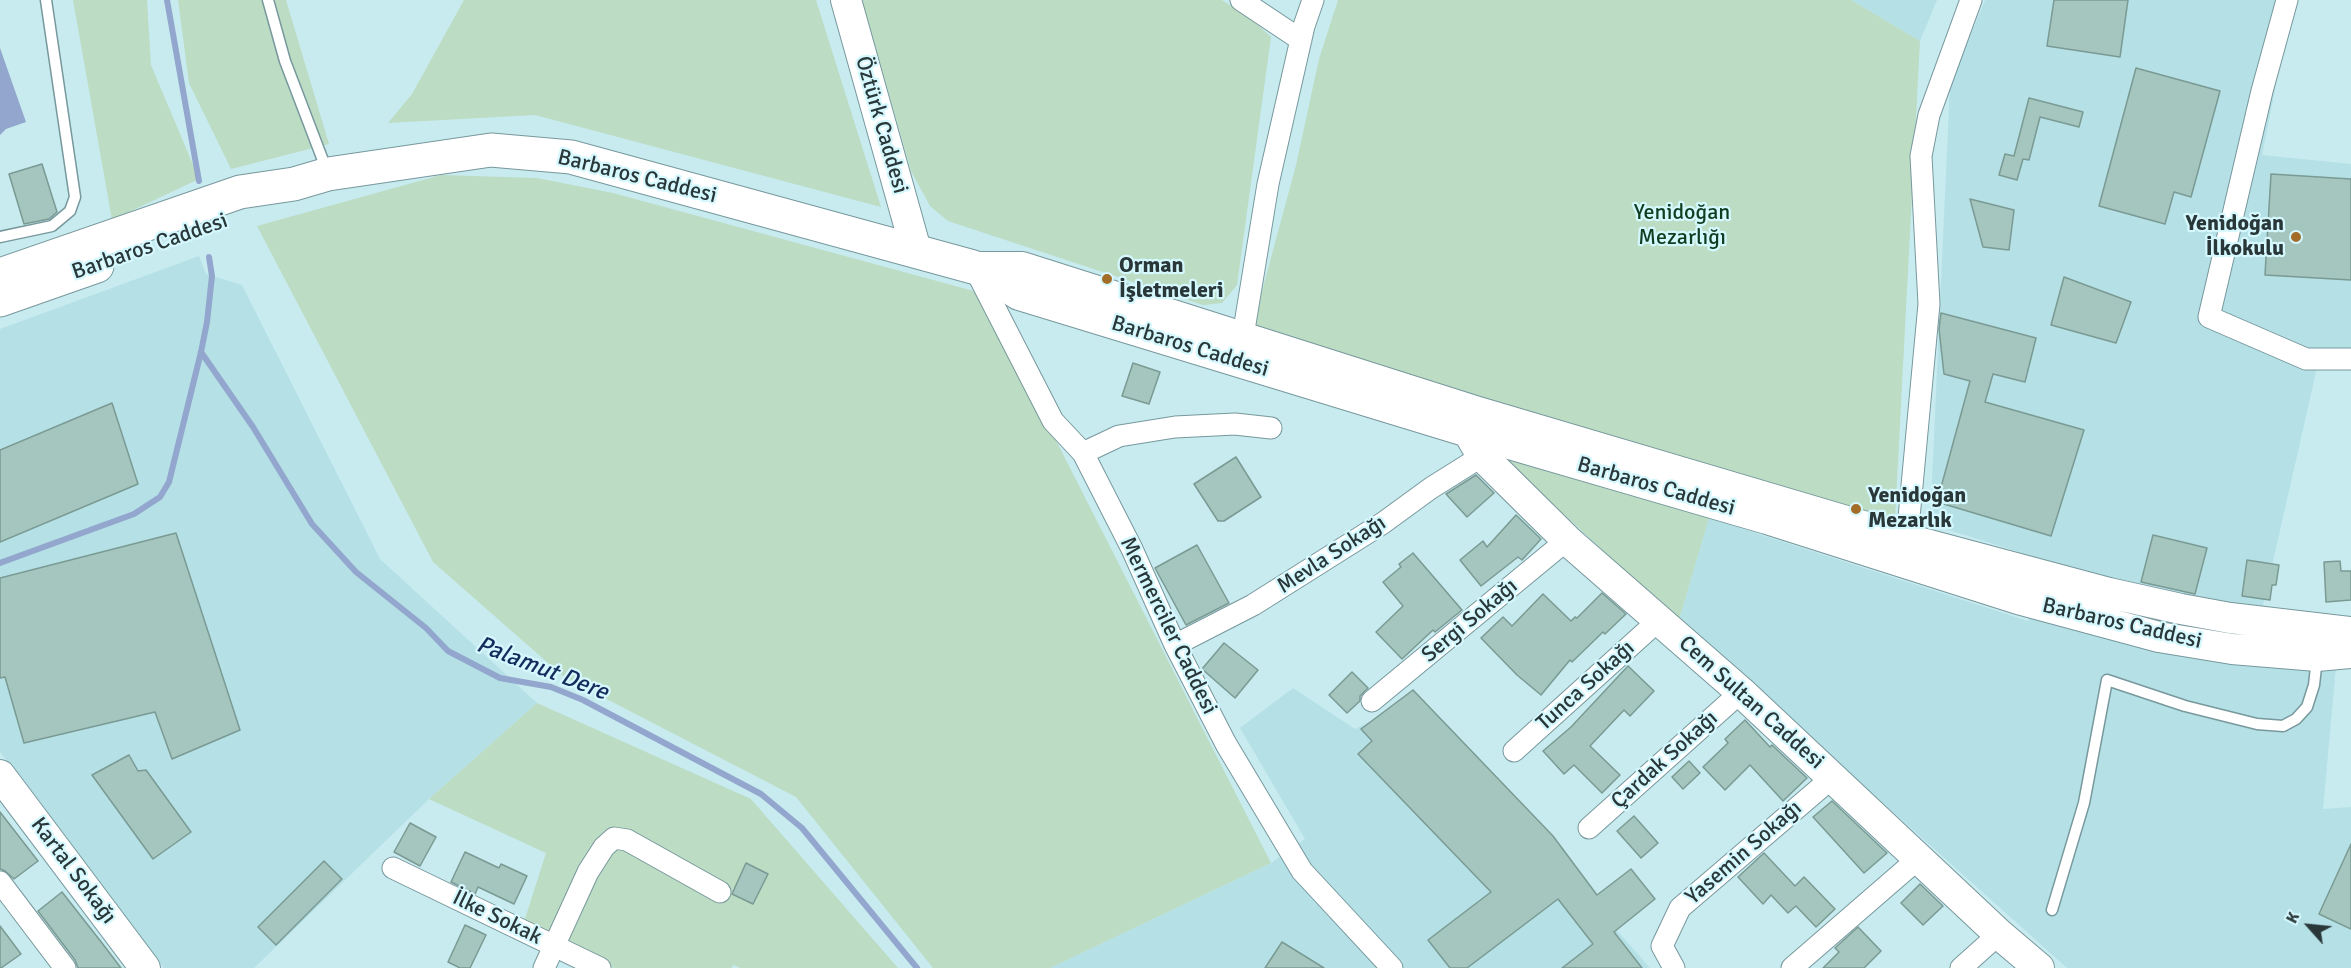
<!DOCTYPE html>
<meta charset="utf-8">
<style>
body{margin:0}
#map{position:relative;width:2351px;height:968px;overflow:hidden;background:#c8ebf0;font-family:Signika,sans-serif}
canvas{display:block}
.north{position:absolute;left:2279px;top:896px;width:60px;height:60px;-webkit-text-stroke:4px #d5f8fe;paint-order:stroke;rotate:297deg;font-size:16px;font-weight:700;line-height:24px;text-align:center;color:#293739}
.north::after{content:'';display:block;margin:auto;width:21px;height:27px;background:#293739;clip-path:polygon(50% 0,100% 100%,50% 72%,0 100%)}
</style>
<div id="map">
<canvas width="2351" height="968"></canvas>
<div class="north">K</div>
</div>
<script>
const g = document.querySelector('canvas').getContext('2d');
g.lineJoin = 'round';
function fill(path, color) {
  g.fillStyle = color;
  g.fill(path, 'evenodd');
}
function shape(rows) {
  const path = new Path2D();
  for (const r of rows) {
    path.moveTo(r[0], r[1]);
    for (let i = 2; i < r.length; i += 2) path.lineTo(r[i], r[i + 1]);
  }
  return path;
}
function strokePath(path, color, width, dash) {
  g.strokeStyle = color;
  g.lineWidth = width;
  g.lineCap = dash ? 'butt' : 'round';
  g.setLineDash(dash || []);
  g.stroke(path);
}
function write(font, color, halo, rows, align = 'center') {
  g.font = font + ' Signika,sans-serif';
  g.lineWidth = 4.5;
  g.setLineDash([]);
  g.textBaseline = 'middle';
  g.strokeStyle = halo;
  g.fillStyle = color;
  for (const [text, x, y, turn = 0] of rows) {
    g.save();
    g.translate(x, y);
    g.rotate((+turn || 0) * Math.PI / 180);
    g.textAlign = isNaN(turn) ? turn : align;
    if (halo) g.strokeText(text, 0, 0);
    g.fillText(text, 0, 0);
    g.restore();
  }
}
fill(shape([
 [1851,0,1937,0,1920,41],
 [1985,0,2293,0,2262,155,2351,164,2351,349,2321,350,2262,610,2146,592,1930,524,1950,85],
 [199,256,206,274,242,285,380,559,537,703,429,799,254,968,164,968,0,752,0,329],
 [1709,518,2028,621,2030,616,2336,666,2323,809,2351,807,2351,968,2067,968,1679,620],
 [1293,688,1355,729,1414,700,1650,968,1050,968,1271,863,1305,839,1240,728]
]), '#b4e0e6');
fill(shape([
 [73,0,147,0,151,65,199,179,112,220],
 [178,0,286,0,329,144,231,169,189,83],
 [464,0,816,0,881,207,535,115,388,123,412,94],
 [862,0,1222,0,1255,22,1271,37,1237,285,1222,303,1203,305,948,221,930,206,911,171],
 [1338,0,1851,0,1920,41,1895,519,1757,484,1251,332,1296,165,1319,59],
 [441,175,537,178,613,193,981,293,1271,863,1050,968,933,968,796,797,564,677,433,562,257,226],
 [1500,456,1709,518,1679,620],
 [537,703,751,799,898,968,740,968,734,965,731,968,614,968,523,925,546,853,429,799]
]), '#bcdcc3');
fill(shape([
 [0,48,26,122,6,129,0,135]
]), '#93a6cd');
strokePath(shape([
 [167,0,199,181],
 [201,352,253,427,312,524,356,572,426,628,448,651,500,678,551,687,583,700,761,794,802,828,917,968],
 [0,563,134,514,160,497,169,482,201,352,207,322,212,276,209,257]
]), '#93a6cd', 6);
const building = shape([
 [2054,0,2128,0,2120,57,2047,46,2054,0],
 [2136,68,2220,91,2191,197,2174,192,2165,224,2099,206,2136,68],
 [2029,98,2083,112,2079,127,2040,117,2029,160,2023,159,2017,180,1999,175,2005,154,2014,156,2029,98],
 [42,164,57,212,49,219,24,224,9,174,42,164],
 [2271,174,2351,179,2351,280,2265,275,2271,174],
 [1970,199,2014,210,2009,250,1983,247,1970,199],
 [2064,277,2131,302,2116,343,2051,325,2064,277],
 [1941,313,2036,338,2025,382,1993,374,1985,402,2084,430,2051,536,1937,502,1970,381,1944,374,1939,329,1941,313],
 [1133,363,1160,372,1149,404,1122,396,1133,363],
 [112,403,138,484,0,542,0,450,112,403],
 [1236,457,1261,497,1224,521,1218,521,1194,484,1236,457],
 [1476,475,1494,493,1467,517,1446,494,1476,475],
 [1516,515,1541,539,1522,560,1518,557,1481,586,1460,560,1483,541,1487,547,1516,515],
 [176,533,240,730,172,759,155,712,24,743,5,677,0,678,0,578,176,533],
 [2153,535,2207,548,2195,594,2141,582,2153,535],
 [1197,545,1229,603,1186,625,1155,568,1197,545],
 [1413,553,1462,610,1435,632,1433,630,1402,659,1376,632,1403,606,1383,582,1401,567,1399,564,1413,553],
 [2247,560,2279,565,2276,585,2272,585,2270,600,2242,596,2247,560],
 [2340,561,2341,571,2351,571,2351,600,2326,602,2324,562,2340,561],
 [1602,593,1626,614,1605,634,1603,632,1572,662,1570,660,1541,695,1517,675,1481,638,1503,617,1512,626,1543,594,1571,621,1575,617,1577,618,1602,593],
 [1224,643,1258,670,1235,698,1202,669,1224,643],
 [1628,666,1654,691,1630,716,1624,710,1590,746,1620,775,1602,793,1574,765,1564,774,1543,751,1571,727,1628,666],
 [1352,672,1368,688,1360,696,1360,701,1347,713,1329,695,1352,672],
 [1413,690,1553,836,1597,895,1631,869,1655,899,1614,932,1642,968,1562,968,1593,944,1558,899,1467,968,1450,968,1428,940,1491,892,1358,754,1372,741,1361,729,1413,690],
 [1745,720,1770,747,1772,745,1807,778,1783,801,1750,765,1725,790,1703,767,1728,743,1725,739,1745,720],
 [129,755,138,771,146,770,191,832,153,859,92,775,129,755],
 [1689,761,1700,773,1683,789,1672,777,1689,761],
 [1832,801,1887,853,1864,873,1813,817,1832,801],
 [0,812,38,861,14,879,5,871,0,869,0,812],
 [1634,816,1658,843,1641,858,1617,831,1634,816],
 [410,823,436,837,420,866,394,852,410,823],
 [2351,844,2351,929,2319,914,2351,844],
 [465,852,499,868,501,864,527,876,514,904,478,887,475,894,451,882,465,852],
 [1764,853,1795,886,1804,877,1835,909,1816,927,1796,906,1788,913,1771,895,1763,904,1738,877,1764,853],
 [324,861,342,879,276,945,258,927,324,861],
 [746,863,768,874,753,904,732,894,746,863],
 [1920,884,1943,906,1923,925,1901,903,1920,884],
 [62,892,102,943,121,968,78,968,75,960,38,911,62,892],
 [465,925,486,935,470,968,460,968,448,962,465,925],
 [0,926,21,954,1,968,0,968,0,926],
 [1858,927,1881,951,1864,968,1823,968,1839,952,1835,948,1858,927],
 [1282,942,1324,968,1265,968,1282,942]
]);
fill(building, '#a4c6be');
strokePath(building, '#7a9a93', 1.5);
const lane = shape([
 [268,0,285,61,327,171],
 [0,237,52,226,70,211,75,197,46,0],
 [2052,910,2084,803,2107,680,2185,706,2257,724,2283,726,2296,719,2307,707,2314,685,2317,658]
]);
const street = shape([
 [1241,0,1301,40],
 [2287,0,2262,91,2209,317,2306,359,2351,359],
 [974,267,1053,421,1083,453,1132,549,1175,645,1226,744,1302,871,1392,968],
 [1243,336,1268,184,1304,26,1313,0],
 [1083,453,1119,436,1175,427,1235,424,1271,428],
 [1907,539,1929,304,1921,156,1929,115,1971,0],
 [1175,645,1253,605,1383,523,1431,488,1482,456],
 [1372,701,1567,540],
 [1514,751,1659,620],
 [1589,828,1741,692],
 [393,868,600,968],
 [0,882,65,968],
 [544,968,588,872,604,847,614,838,627,840,720,892],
 [1674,968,1662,946,1680,908,1833,777],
 [1792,968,1919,858],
 [1961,968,1999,934]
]);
const secondary = shape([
 [846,0,916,250],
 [973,267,1019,295,1468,432,1767,519,2018,599,2159,637,2232,649,2317,656,2351,653],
 [974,267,1022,267,1475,411,1907,539,2109,593,2181,609,2230,618,2351,632],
 [1468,432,1482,456,1567,540,1741,692,1999,934,2039,968],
 [0,775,145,968]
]);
const primary = shape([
 [0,275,240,192,294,184,328,174,491,150,571,157,973,267],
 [0,300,97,266]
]);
strokePath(lane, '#77989d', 13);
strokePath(street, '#77989d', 23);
strokePath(secondary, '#77989d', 32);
strokePath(primary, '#77989d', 35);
strokePath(lane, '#fff', 10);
strokePath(street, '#fff', 21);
strokePath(secondary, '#fff', 30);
strokePath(primary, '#fff', 33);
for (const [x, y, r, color] of [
 [2296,237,6,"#a36c28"],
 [1107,279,6,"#a36c28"],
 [1856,509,6,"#a36c28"]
]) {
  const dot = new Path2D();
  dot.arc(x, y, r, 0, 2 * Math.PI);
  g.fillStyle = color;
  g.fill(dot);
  strokePath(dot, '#d5f8fe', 2);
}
write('22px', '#293739', '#d5f8fe', [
 ["Öztürk Caddesi",881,125,74],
 ["Barbaros Caddesi",637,177,14],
 ["Barbaros Caddesi",150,247,-19],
 ["Barbaros Caddesi",1190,347,17],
 ["Barbaros Caddesi",1656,487,16],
 ["Mevla Sokağı",1332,555,-33],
 ["Sergi Sokağı",1470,621,-40],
 ["Barbaros Caddesi",2122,624,13],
 ["Mermerciler Caddesi",1168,626,64],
 ["Tunca Sokağı",1586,686,-42],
 ["Cem Sultan Caddesi",1751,703,42],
 ["Çardak Sokağı",1665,760,-42],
 ["Yasemin Sokağı",1744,853,-41],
 ["Kartal Sokağı",73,871,53],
 ["İlke Sokak",497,918,26]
]);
write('22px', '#0e3d1f', '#d5f8fe', [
 ["Yenidoğan",1682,213],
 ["Mezarlığı",1682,238]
]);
write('bold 22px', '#293739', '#d5f8fe', [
 ["Yenidoğan",2284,224,"right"],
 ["İlkokulu",2284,249,"right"],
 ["Orman",1119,266],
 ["İşletmeleri",1119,291],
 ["Yenidoğan",1868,496],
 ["Mezarlık",1868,521]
], 'left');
write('italic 24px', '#152b5b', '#d5f8fe', [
 ["Palamut Dere",542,669,21]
]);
</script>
